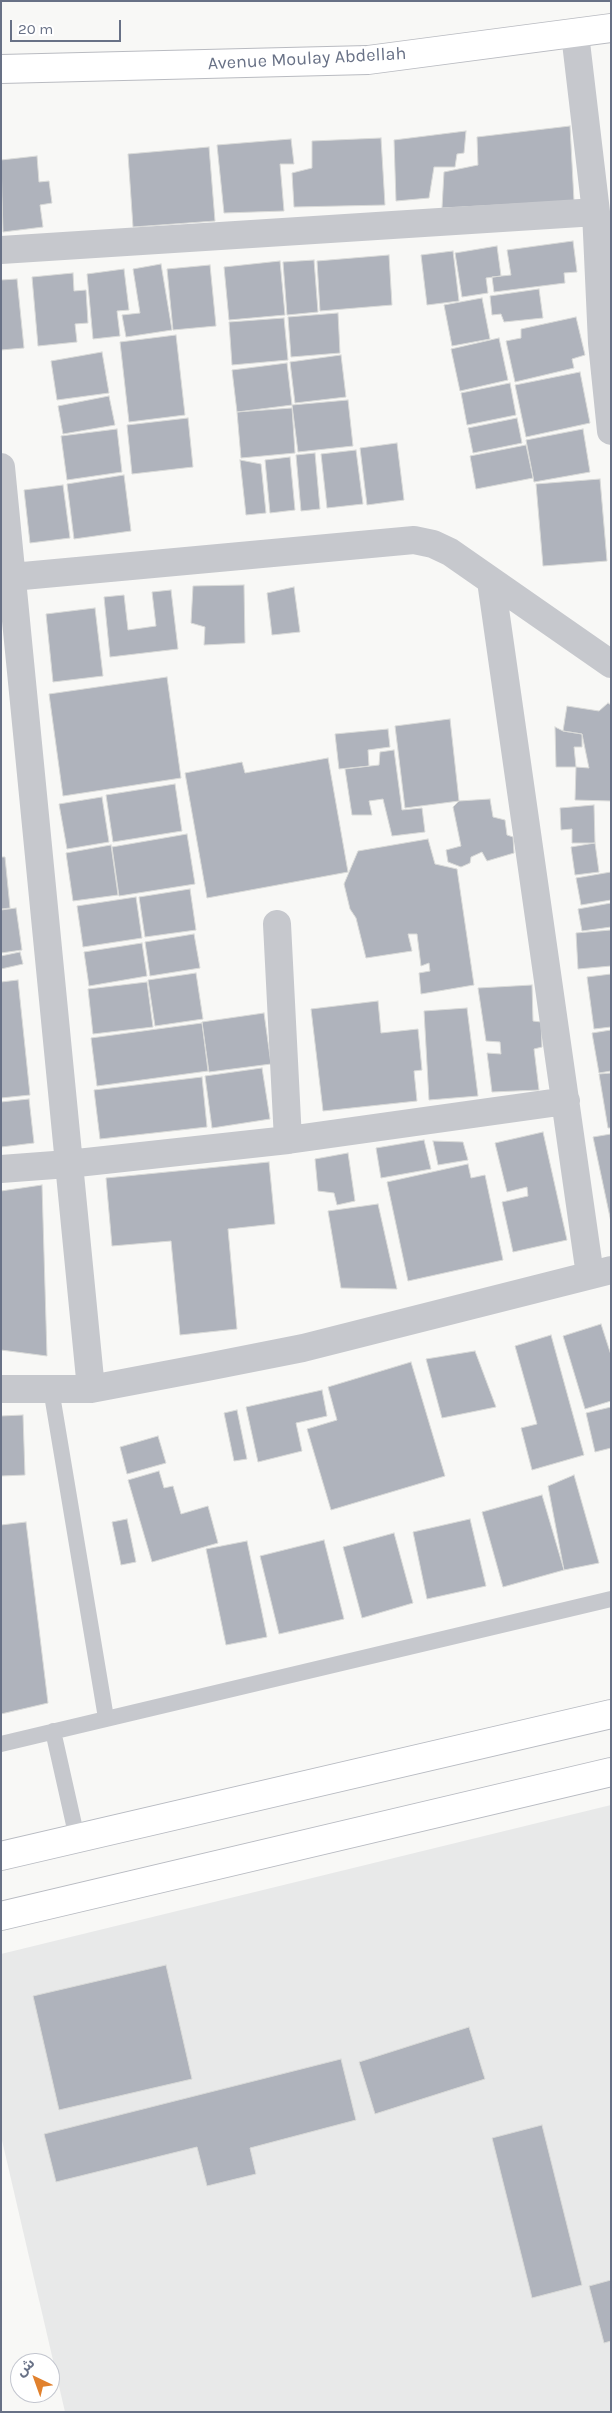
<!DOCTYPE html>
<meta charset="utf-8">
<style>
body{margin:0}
#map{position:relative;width:612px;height:2413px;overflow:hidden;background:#f8f8f6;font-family:Karla,"Noto Sans Arabic",sans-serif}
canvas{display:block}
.frame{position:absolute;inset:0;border:2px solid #687186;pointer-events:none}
.north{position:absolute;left:10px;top:2353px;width:50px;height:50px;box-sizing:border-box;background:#fff;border:1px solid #c3c6cf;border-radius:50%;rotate:318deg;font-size:14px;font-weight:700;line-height:20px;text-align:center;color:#687186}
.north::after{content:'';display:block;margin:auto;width:18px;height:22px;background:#e1812d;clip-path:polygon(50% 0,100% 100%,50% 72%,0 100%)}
.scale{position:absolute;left:10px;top:20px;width:111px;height:22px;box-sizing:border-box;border:2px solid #687186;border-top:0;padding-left:6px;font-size:15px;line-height:18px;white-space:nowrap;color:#687186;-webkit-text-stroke:4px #fff;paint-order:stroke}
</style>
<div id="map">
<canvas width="612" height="2413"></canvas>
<div class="frame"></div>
<div class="north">ش</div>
<div class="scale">20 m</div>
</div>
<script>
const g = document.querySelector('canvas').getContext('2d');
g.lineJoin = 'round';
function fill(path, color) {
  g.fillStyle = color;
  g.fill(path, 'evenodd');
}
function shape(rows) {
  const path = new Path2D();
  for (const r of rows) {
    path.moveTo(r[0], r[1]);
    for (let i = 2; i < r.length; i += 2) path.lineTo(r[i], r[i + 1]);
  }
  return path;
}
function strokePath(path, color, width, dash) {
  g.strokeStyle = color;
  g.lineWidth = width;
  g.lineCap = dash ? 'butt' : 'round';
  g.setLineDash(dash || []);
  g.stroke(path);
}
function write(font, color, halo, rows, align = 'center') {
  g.font = font + ' Karla,sans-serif';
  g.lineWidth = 5;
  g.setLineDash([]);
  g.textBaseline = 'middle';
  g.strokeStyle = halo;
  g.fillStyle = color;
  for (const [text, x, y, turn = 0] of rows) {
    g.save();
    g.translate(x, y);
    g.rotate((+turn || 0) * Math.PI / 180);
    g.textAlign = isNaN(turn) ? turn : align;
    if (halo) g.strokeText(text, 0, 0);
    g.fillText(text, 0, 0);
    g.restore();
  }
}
fill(shape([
 [611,1805,611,2412,65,2412,1,2136,1,1954]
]), '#e8e9e9');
const building = shape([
 [570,126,574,201,442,208,444,172,478,165,477,137,570,126],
 [466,131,464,153,457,154,455,167,434,167,429,198,396,201,394,140,466,131],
 [381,138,385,205,294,207,292,173,312,168,312,141,381,138],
 [291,139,294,164,280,164,284,211,224,213,217,145,291,139],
 [209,147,215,221,133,227,128,154,209,147],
 [37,156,39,182,49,181,52,203,40,205,43,227,3,232,1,160,37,156],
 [573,241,577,272,564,273,565,283,494,292,492,277,511,275,507,250,573,241],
 [497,246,501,276,486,278,488,293,462,297,455,253,497,246],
 [453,251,459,301,427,305,421,255,453,251],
 [389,255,392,305,320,311,317,261,389,255],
 [314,260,318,312,287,315,283,262,314,260],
 [280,261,285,315,229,320,224,267,280,261],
 [161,264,172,330,126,337,122,315,140,313,133,269,161,264],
 [210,265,216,326,173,330,167,269,210,265],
 [124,269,129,310,117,311,120,336,93,339,87,274,124,269],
 [73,273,74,291,86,290,88,323,75,324,77,342,38,346,32,277,73,273],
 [17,279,24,348,1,350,1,280,17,279],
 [539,289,543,318,504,322,501,314,492,315,490,296,539,289],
 [482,298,490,339,452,346,444,305,482,298],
 [338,313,340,353,291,357,288,317,338,313],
 [576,317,585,355,572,359,574,368,515,382,506,341,521,338,521,329,576,317],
 [284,318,288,360,232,365,229,322,284,318],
 [176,335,185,415,129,422,120,342,176,335],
 [499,338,508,380,460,391,451,349,499,338],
 [102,352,109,393,57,400,51,361,102,352],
 [341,355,346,397,295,403,290,362,341,355],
 [287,363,292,405,237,412,232,370,287,363],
 [580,372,590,423,526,437,515,385,580,372],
 [510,383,516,415,467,425,461,393,510,383],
 [109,396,115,425,63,434,58,406,109,396],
 [348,400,353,446,298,452,292,405,348,400],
 [292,408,295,453,241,458,237,412,292,408],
 [188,418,193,467,132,474,127,425,188,418],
 [517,418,522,443,473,453,468,428,517,418],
 [117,429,122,472,67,480,61,436,117,429],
 [583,429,590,472,534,482,526,440,583,429],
 [397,443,404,500,367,505,360,448,397,443],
 [526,445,533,478,476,489,470,456,526,445],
 [356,450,363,504,327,508,321,454,356,450],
 [315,453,320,509,301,511,296,455,315,453],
 [290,457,295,510,270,513,265,460,290,457],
 [240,460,261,464,266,513,246,515,240,460],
 [124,475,131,531,74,539,67,484,124,475],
 [600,479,607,561,543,566,536,484,600,479],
 [63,485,70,538,30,543,24,490,63,485],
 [244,585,245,643,204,645,205,627,191,623,193,586,244,585],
 [294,587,300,632,272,635,267,593,294,587],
 [171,590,178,649,110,657,104,597,124,595,128,630,156,626,152,592,171,590],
 [95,608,103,676,53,682,46,614,95,608],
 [167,677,181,778,63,796,49,694,167,677],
 [608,703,611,705,611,801,575,800,576,767,589,768,582,734,563,731,567,706,599,711,608,703],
 [450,719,459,801,405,808,395,726,450,719],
 [555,727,563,731,582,734,582,747,574,747,576,767,556,767,555,727],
 [388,729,390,747,368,750,369,766,339,769,335,734,388,729],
 [394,750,402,810,422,808,425,832,392,836,383,799,369,801,372,815,352,815,345,769,379,765,380,752,394,750],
 [328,758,348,872,207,898,185,773,242,762,245,773,328,758],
 [175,784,182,831,113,842,106,795,175,784],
 [102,797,109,842,67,849,59,804,102,797],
 [490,799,493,817,505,820,507,835,513,837,514,853,487,861,482,852,471,857,470,863,461,867,448,862,446,850,461,846,453,807,459,801,490,799],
 [594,805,595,843,572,843,572,829,561,830,560,808,594,805],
 [187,834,195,884,119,896,112,847,187,834],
 [428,839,435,864,457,869,474,985,421,994,419,973,430,971,429,963,421,966,417,934,408,934,412,951,366,958,356,918,350,909,344,884,358,851,428,839],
 [595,843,599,872,575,875,571,847,595,843],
 [111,845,118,895,73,901,66,853,111,845],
 [1,857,5,857,10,908,1,909,1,857],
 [611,872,611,900,581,905,576,878,611,872],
 [190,889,196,930,145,937,139,897,190,889],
 [136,897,142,938,83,947,77,906,136,897],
 [611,903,611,927,582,931,578,909,611,903],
 [16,908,22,950,1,953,1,910,16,908],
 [611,930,611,966,578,969,576,933,611,930],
 [194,934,200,968,150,976,145,942,194,934],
 [142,943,147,976,89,986,84,952,142,943],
 [20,952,23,964,1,969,1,956,20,952],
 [196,973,203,1019,155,1026,148,980,196,973],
 [611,974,611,1027,594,1029,587,977,611,974],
 [18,980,30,1095,1,1098,1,982,18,980],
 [147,982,153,1027,93,1034,88,989,147,982],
 [532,985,533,1021,541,1022,542,1047,534,1049,539,1090,492,1092,487,1053,501,1054,500,1042,486,1041,478,988,532,985],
 [378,1001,381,1033,418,1029,422,1070,414,1071,417,1101,323,1111,311,1009,378,1001],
 [467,1008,478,1096,429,1100,424,1011,467,1008],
 [264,1013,271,1064,209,1072,202,1022,264,1013],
 [202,1023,208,1071,97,1086,91,1038,202,1023],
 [611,1030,611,1071,599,1073,592,1033,611,1030],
 [262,1068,270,1119,212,1128,205,1076,262,1068],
 [611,1073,611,1128,608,1128,599,1074,611,1073],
 [202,1077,207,1127,100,1139,94,1090,202,1077],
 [29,1099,34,1143,1,1147,1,1102,29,1099],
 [543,1132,567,1240,513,1252,502,1202,528,1196,527,1187,507,1192,495,1143,543,1132],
 [611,1134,611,1222,593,1137,611,1134],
 [424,1140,431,1169,381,1178,376,1148,424,1140],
 [433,1141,463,1142,468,1160,438,1165,433,1141],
 [348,1153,355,1201,337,1205,334,1193,318,1191,315,1159,348,1153],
 [269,1162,275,1224,228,1229,237,1329,180,1335,171,1241,112,1246,106,1178,269,1162],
 [468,1164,471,1178,485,1175,503,1260,408,1281,387,1182,468,1164],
 [42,1185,47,1356,1,1350,1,1191,42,1185],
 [378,1204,397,1289,341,1288,328,1211,378,1204],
 [601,1324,611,1355,611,1401,585,1409,563,1336,601,1324],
 [551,1335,584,1455,532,1470,521,1428,537,1424,515,1346,551,1335],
 [475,1351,496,1407,442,1418,426,1359,475,1351],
 [411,1362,445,1476,331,1510,307,1429,337,1420,328,1387,411,1362],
 [322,1390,327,1416,296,1423,302,1451,258,1462,246,1407,322,1390],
 [611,1407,611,1448,595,1452,586,1413,611,1407],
 [237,1410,247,1459,234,1461,224,1413,237,1410],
 [23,1415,25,1475,1,1476,1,1416,23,1415],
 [158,1436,166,1463,127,1474,120,1447,158,1436],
 [159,1471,164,1488,173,1486,181,1514,208,1506,218,1543,152,1562,128,1480,159,1471],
 [574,1475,599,1563,564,1570,548,1486,574,1475],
 [542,1495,564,1570,503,1587,482,1512,542,1495],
 [127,1519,136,1562,121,1565,112,1522,127,1519],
 [470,1519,486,1586,427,1599,413,1532,470,1519],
 [26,1522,48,1703,1,1714,1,1525,26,1522],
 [394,1533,413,1603,362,1618,343,1547,394,1533],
 [324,1540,344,1619,279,1634,260,1556,324,1540],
 [247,1541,267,1637,226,1645,206,1549,247,1541],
 [166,1965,192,2079,59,2110,33,1996,166,1965],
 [469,2027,485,2079,375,2114,359,2062,469,2027],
 [341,2059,356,2120,250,2148,256,2174,207,2186,197,2147,56,2182,44,2134,341,2059],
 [542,2125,582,2285,532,2298,492,2138,542,2125],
 [611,2280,611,2341,604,2343,589,2286,611,2280]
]);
fill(building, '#afb3bc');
strokePath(building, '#d9dad8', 1);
const secondary = shape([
 [1,1856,611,1714],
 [1,1916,611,1772]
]);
const primary = shape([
 [1,69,368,60,611,28]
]);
strokePath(secondary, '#b8bbc2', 30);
strokePath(primary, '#b9bbc1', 30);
strokePath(shape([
 [51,1389,106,1718],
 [53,1731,77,1838],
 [1,1744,611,1599]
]), '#c6c8cd', 16);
strokePath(shape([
 [575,34,596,212,602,343],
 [1,250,596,212],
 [611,341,602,343,611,431],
 [1,467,91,1389],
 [1,578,414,540,433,544,450,552,611,664],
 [491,581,590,1275],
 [277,924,288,1140],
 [1,1169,68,1164,288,1140,566,1101],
 [1,1389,91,1389,207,1367,303,1348,611,1270]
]), '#c6c8cd', 28);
strokePath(secondary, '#fff', 28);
strokePath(primary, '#fff', 28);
write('18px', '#687186', '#fff', [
 ["Avenue Moulay Abdellah",307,59,-3]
]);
</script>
